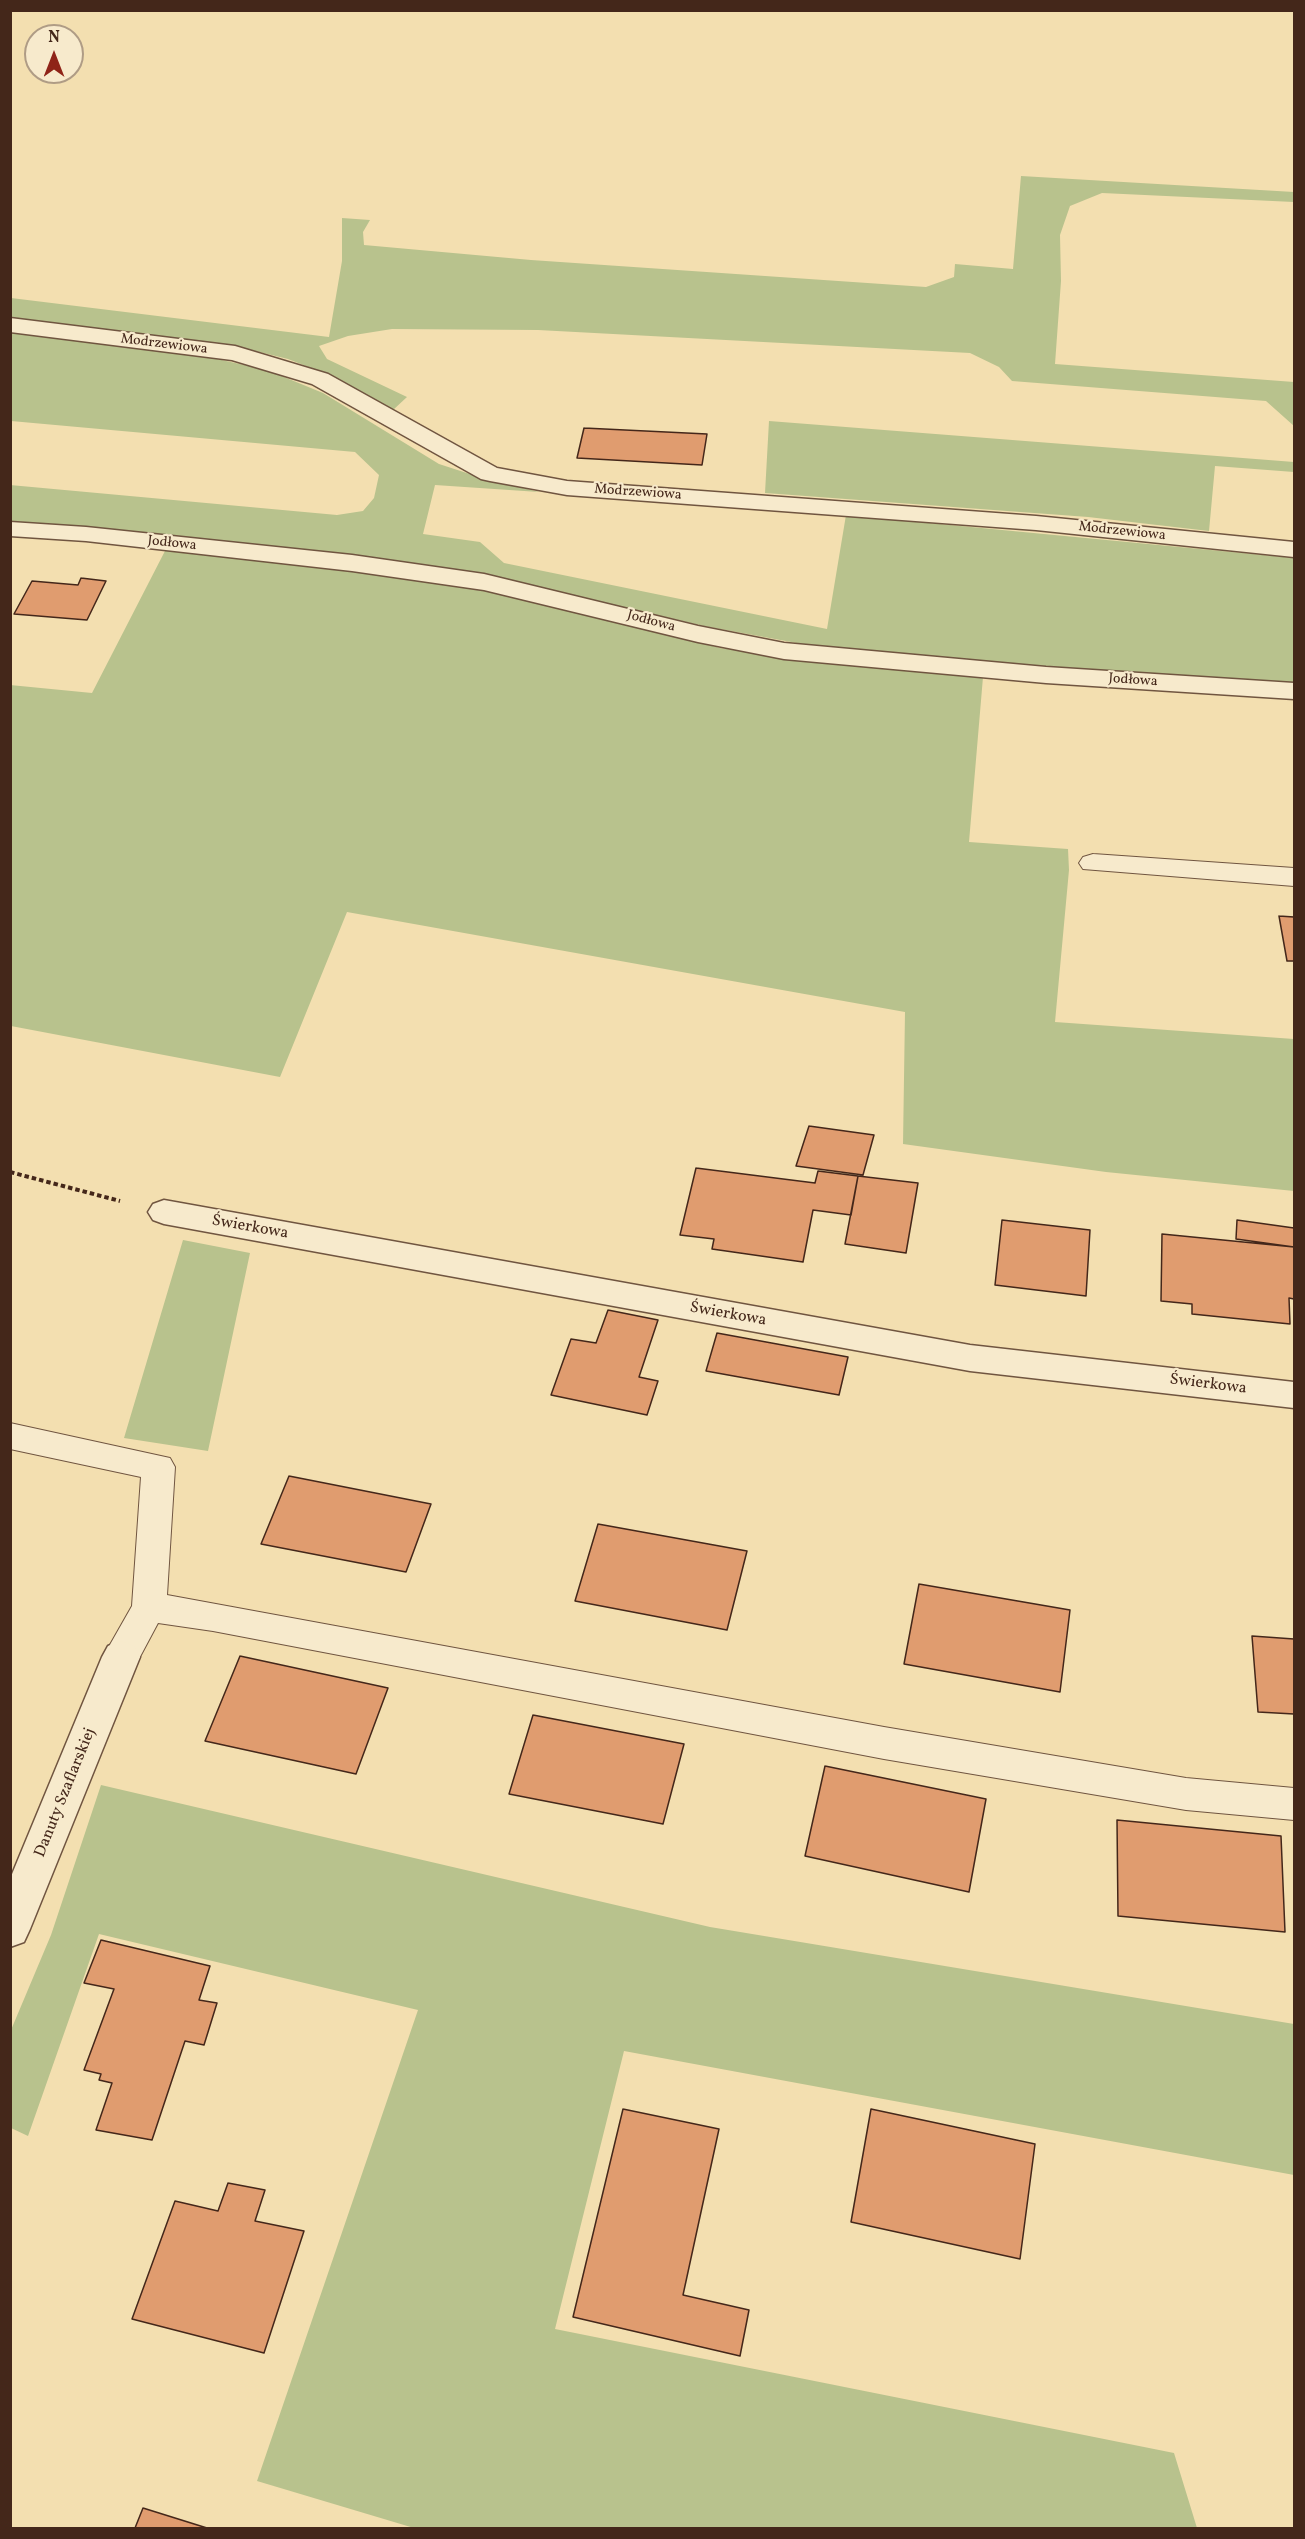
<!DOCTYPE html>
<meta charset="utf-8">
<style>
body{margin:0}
#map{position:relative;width:1305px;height:2539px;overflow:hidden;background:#f3dfb0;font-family:Vollkorn,serif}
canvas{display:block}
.frame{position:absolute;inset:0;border:12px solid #44271a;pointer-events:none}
.north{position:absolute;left:24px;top:24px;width:60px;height:60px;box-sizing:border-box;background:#f7eacc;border:2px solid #af9c85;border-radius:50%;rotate:0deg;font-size:16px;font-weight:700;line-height:24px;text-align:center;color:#44271a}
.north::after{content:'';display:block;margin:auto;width:21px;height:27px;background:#8f2418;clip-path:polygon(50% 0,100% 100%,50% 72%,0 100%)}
</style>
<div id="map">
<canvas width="1305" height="2539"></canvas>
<div class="frame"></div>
<div class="north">N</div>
</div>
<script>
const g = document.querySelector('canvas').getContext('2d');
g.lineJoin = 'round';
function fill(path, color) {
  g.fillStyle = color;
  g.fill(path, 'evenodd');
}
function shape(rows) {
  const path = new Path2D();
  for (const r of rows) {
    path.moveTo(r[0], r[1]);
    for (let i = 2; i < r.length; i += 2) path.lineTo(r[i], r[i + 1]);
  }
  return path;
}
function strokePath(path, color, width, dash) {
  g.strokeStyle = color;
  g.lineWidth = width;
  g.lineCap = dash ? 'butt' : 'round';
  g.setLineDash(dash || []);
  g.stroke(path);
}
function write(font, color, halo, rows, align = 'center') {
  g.font = font + ' Vollkorn,serif';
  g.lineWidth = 4.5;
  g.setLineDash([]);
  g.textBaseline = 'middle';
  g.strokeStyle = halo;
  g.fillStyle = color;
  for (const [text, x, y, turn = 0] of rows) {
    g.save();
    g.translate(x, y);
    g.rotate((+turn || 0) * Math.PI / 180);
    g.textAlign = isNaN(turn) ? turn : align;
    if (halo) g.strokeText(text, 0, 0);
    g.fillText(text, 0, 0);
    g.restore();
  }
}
fill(shape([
 [1021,176,1294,192,1294,202,1102,193,1070,206,1060,235,1061,281,1055,364,1294,382,1294,426,1266,401,1012,381,999,367,970,353,538,330,392,329,348,336,319,346,327,359,407,397,393,410,334,377,288,359,243,348,11,318,11,298,329,337,342,261,342,218,370,220,363,232,364,245,531,260,926,287,954,277,955,264,1013,269],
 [11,331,199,355,267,370,323,393,439,464,479,477,539,492,435,485,423,534,480,542,504,563,827,629,846,515,1294,558,1294,684,1015,665,813,646,704,626,485,575,314,550,11,521,10,485,337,515,363,511,374,498,379,475,355,452,11,421],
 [769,421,1294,462,1294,472,1215,466,1209,531,1088,517,765,493],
 [166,549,426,579,554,605,720,648,844,665,983,677,969,842,1068,849,1069,870,1055,1022,1294,1039,1294,1191,1106,1172,903,1144,905,1012,347,912,280,1077,11,1026,10,685,92,693],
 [183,1240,250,1253,208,1451,124,1438],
 [101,1785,710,1927,1294,2024,1294,2175,624,2051,555,2329,1174,2453,1197,2528,414,2528,257,2481,418,2010,99,1934,28,2136,11,2128,11,2030,51,1935]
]), '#b8c28d');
const building = shape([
 [584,428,707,434,702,465,577,458,584,428],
 [81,578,106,581,87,620,14,614,32,581,78,585,81,578],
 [1279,916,1294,917,1294,961,1287,961,1279,916],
 [809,1126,874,1135,863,1175,796,1166,809,1126],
 [696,1168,815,1183,818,1171,858,1176,851,1215,813,1210,803,1262,712,1249,714,1239,680,1235,696,1168],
 [858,1176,918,1183,906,1253,845,1244,858,1176],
 [1002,1220,1090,1230,1086,1296,995,1285,1002,1220],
 [1237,1220,1294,1228,1294,1247,1236,1239,1237,1220],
 [1162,1234,1294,1247,1294,1299,1289,1298,1290,1324,1192,1314,1192,1304,1161,1301,1162,1234],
 [608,1310,658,1320,639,1377,658,1381,647,1415,551,1395,571,1339,596,1343,608,1310],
 [717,1333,848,1357,839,1395,706,1371,717,1333],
 [289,1476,431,1504,406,1572,261,1544,289,1476],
 [598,1524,747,1551,727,1630,575,1601,598,1524],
 [919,1584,1070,1610,1060,1692,904,1664,919,1584],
 [1252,1636,1294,1639,1294,1714,1258,1712,1252,1636],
 [240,1656,388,1688,356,1774,205,1741,240,1656],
 [533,1715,684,1744,663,1824,509,1794,533,1715],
 [825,1766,986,1799,969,1892,805,1856,825,1766],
 [1117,1820,1281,1836,1285,1932,1118,1916,1117,1820],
 [101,1940,210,1966,199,2000,217,2003,204,2045,185,2041,152,2140,96,2130,112,2083,99,2080,101,2074,84,2070,114,1989,84,1983,101,1940],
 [623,2109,719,2129,683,2295,749,2310,740,2356,573,2317,623,2109],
 [871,2109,1035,2144,1020,2259,851,2222,871,2109],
 [228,2183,265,2190,255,2221,304,2231,264,2353,132,2319,175,2201,218,2211,228,2183],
 [143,2508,207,2528,135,2528,143,2508]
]);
fill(building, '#e09c6f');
strokePath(building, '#44271a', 1.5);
const lane = shape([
 [1093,854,1294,868,1294,886,1083,869,1079,863,1083,857,1093,854],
 [10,1423,170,1458,175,1467,167,1595,884,1727,1186,1778,1294,1788,1294,1820,1186,1810,884,1759,213,1631,158,1623,134,1668,121,1672,108,1668,103,1657,132,1606,141,1477,10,1449,10,1423]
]);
const street = shape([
 [10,318,235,346,328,374,497,468,567,481,1036,516,1294,542,1294,557,1036,530,567,495,490,481,481,479,312,384,232,360,10,332,10,318],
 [10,522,86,527,352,555,484,574,698,626,784,643,1046,667,1294,683,1294,699,1046,683,784,659,698,642,484,590,352,571,86,541,10,536,10,522],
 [164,1200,970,1345,1294,1382,1294,1408,970,1371,164,1224,153,1220,148,1212,153,1204,164,1200],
 [121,1641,134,1646,140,1657,30,1929,24,1942,10,1947,10,1879,102,1657,108,1646,121,1641]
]);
strokePath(lane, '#705540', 2);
strokePath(street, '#705540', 3);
strokePath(shape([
 [10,1172,120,1201]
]), '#44271a', 4, [4.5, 3]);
fill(lane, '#f7eacc');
fill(street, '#f7eacc');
write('14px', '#44271a', '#f7eacc', [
 ["Modrzewiowa",164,345,7],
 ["Modrzewiowa",638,493,4],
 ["Modrzewiowa",1122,532,6],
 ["Jodłowa",172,544,6],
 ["Jodłowa",651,622,15],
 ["Jodłowa",1133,681,4]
]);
write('16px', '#44271a', '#f7eacc', [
 ["Świerkowa",250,1228,10],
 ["Świerkowa",728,1315,10],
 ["Świerkowa",1208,1385,7],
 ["Danuty Szaflarskiej",66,1793,-68]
]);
</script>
